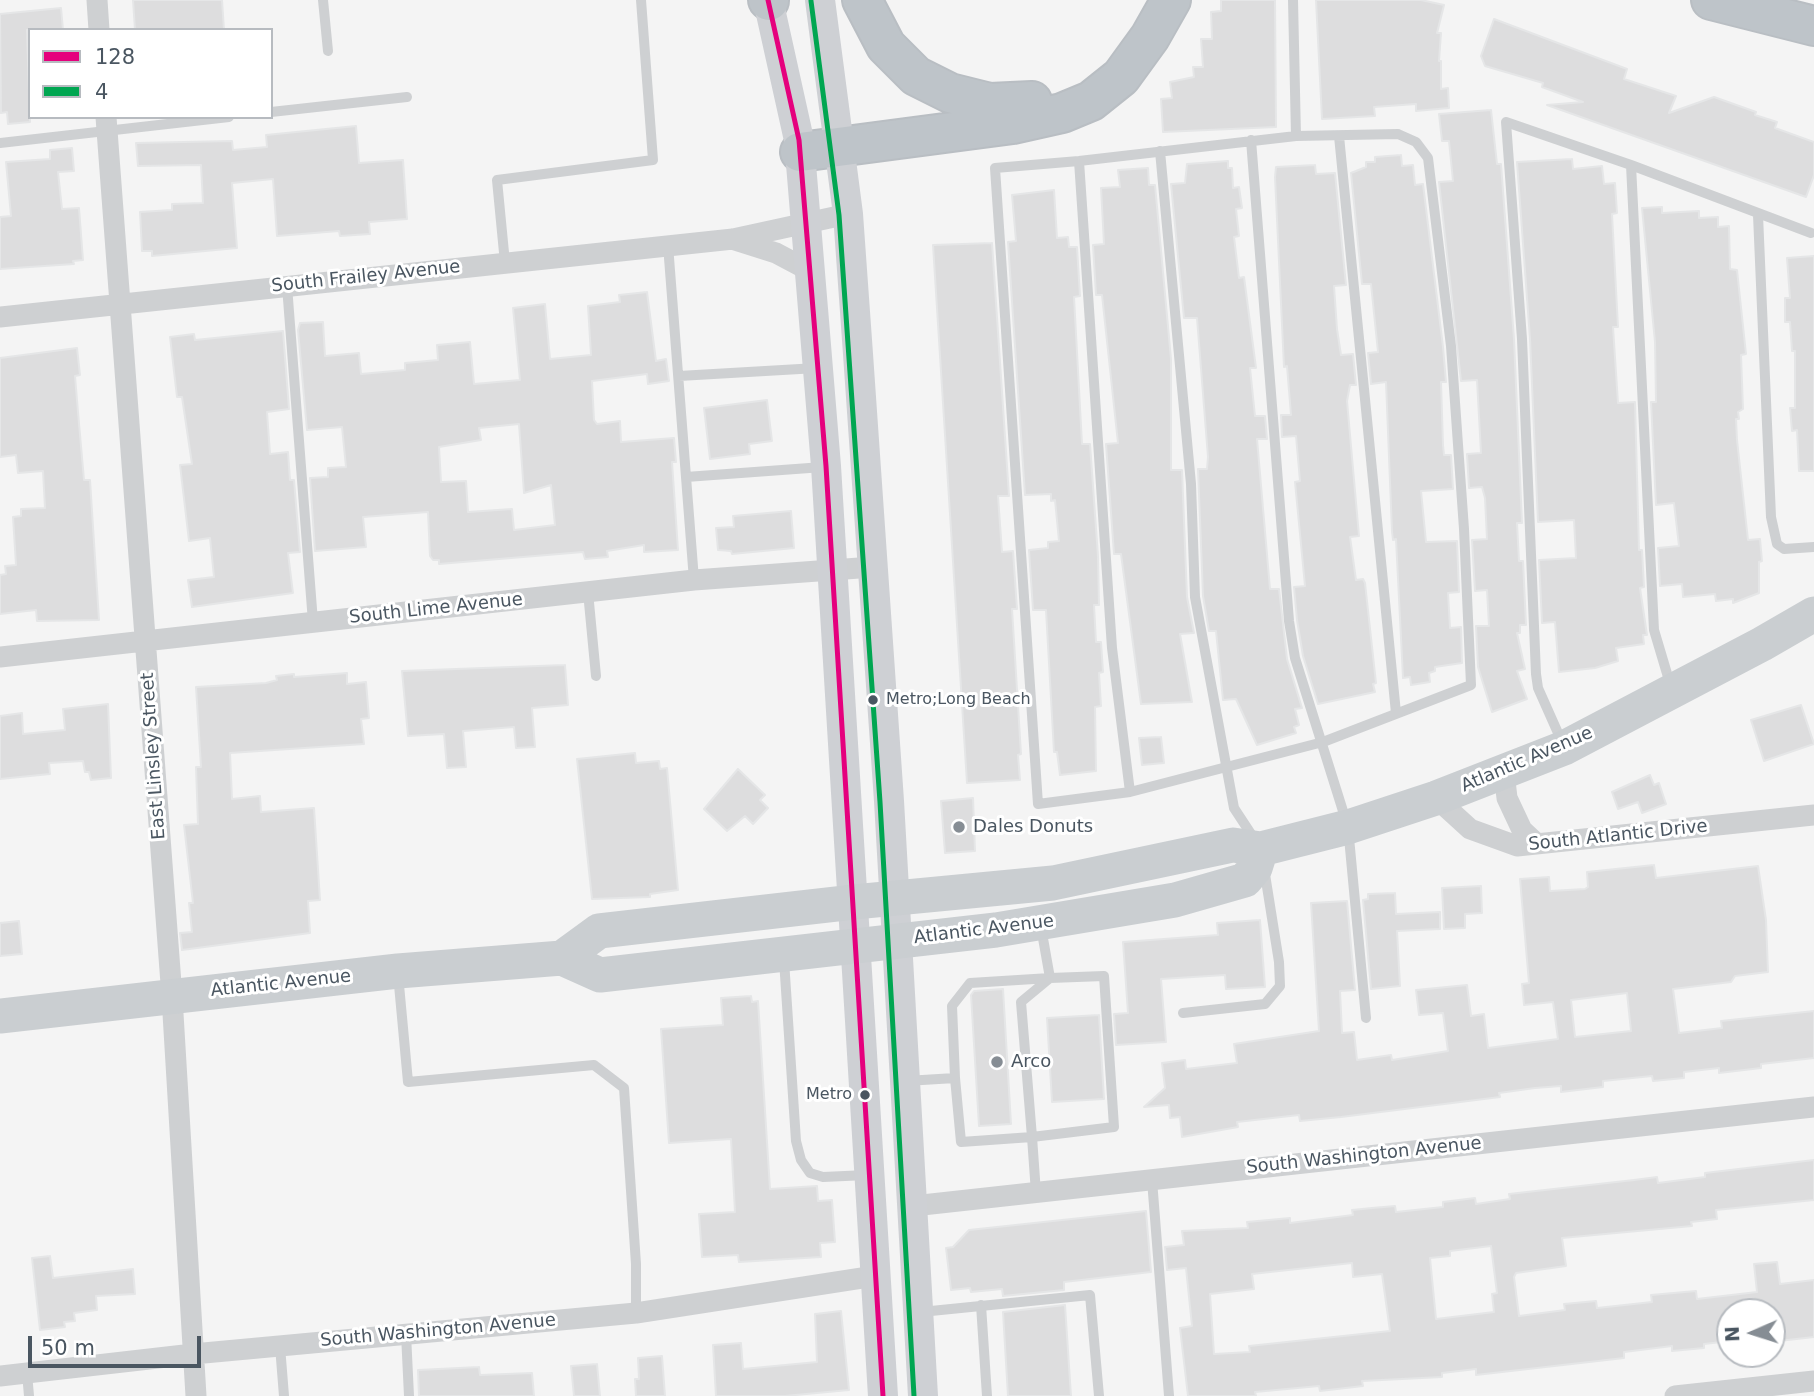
<!DOCTYPE html>
<style>
body{margin:0}
#map{position:relative;width:1814px;height:1396px;overflow:hidden;background:#f4f4f4;font-family:"DejaVu Sans",sans-serif}
canvas{display:block}
.legend{position:absolute;left:28px;top:28px;width:245px;height:91px;box-sizing:border-box;background:#fff;border:2px solid #b7bbc0;margin:0;padding:9px 12px;list-style:none;font-size:21px;color:#4a5661}
.legend li{display:flex;align-items:center;gap:14px;height:35px}
.legend b{width:35px;border:2px solid #b7bbc0}
.north{position:absolute;left:1716px;top:1298px;width:70px;height:70px;box-sizing:border-box;background:#fff;border:2px solid #b7bbc0;border-radius:50%;rotate:267deg;font-size:19px;font-weight:700;line-height:28px;text-align:center;color:#4a5661}
.north::after{content:'';display:block;margin:auto;width:24px;height:32px;background:#868d94;clip-path:polygon(50% 0,100% 100%,50% 72%,0 100%)}
.scale{position:absolute;left:28px;top:1336px;width:173px;height:32px;box-sizing:border-box;border:4px solid #4a5661;border-top:0;padding-left:9px;font-size:21px;line-height:24px;white-space:nowrap;color:#4a5661;-webkit-text-stroke:5px #fff;paint-order:stroke}
</style>
<div id="map">
<canvas width="1814" height="1396"></canvas>
<ul class="legend">
<li><b style="height:9px;background:#e5007d"></b>128</li>
<li><b style="height:9px;background:#00a651"></b>4</li>
</ul>
<div class="north">N</div>
<div class="scale">50 m</div>
</div>
<script>
const g = document.querySelector('canvas').getContext('2d');
g.lineJoin = 'round';
function fill(path, color) {
  g.fillStyle = color;
  g.fill(path, 'evenodd');
}
function shape(rows) {
  const path = new Path2D();
  for (const r of rows) {
    path.moveTo(r[0], r[1]);
    for (let i = 2; i < r.length; i += 2) path.lineTo(r[i], r[i + 1]);
  }
  return path;
}
function strokePath(path, color, width, dash) {
  g.strokeStyle = color;
  g.lineWidth = width;
  g.lineCap = dash ? 'butt' : 'round';
  g.setLineDash(dash || []);
  g.stroke(path);
}
function write(font, color, halo, rows, align = 'center') {
  g.font = font + ' "DejaVu Sans",sans-serif';
  g.lineWidth = 6;
  g.setLineDash([]);
  g.textBaseline = 'middle';
  g.strokeStyle = halo;
  g.fillStyle = color;
  for (const [text, x, y, turn = 0] of rows) {
    g.save();
    g.translate(x, y);
    g.rotate((+turn || 0) * Math.PI / 180);
    g.textAlign = isNaN(turn) ? turn : align;
    if (halo) g.strokeText(text, 0, 0);
    g.fillText(text, 0, 0);
    g.restore();
  }
}
const building = shape([
 [133,0,222,0,224,30,135,30,133,0],
 [1221,0,1275,0,1276,127,1163,132,1161,99,1172,98,1170,82,1194,77,1193,67,1203,67,1201,39,1212,39,1211,12,1221,11,1221,0],
 [1316,0,1421,0,1444,5,1437,33,1441,33,1439,61,1441,61,1441,89,1448,88,1449,108,1416,111,1416,104,1374,107,1375,116,1322,119,1316,0],
 [61,8,63,30,27,30,30,122,8,124,7,112,1,113,0,14,61,8],
 [1494,19,1627,69,1624,79,1676,96,1669,113,1714,97,1756,112,1755,115,1777,122,1775,128,1814,142,1814,175,1806,197,1547,105,1583,102,1542,87,1543,83,1485,66,1481,56,1494,19],
 [1491,110,1497,164,1501,164,1514,339,1522,523,1517,523,1519,561,1523,561,1526,625,1520,625,1520,633,1517,633,1525,669,1517,671,1527,699,1492,712,1478,667,1476,626,1489,626,1487,590,1475,591,1472,540,1487,539,1485,498,1482,487,1469,488,1467,454,1481,453,1477,380,1461,381,1439,182,1453,181,1449,141,1442,141,1439,114,1491,110],
 [356,126,359,163,403,160,407,219,369,222,370,234,340,236,339,231,277,236,273,179,232,183,237,248,152,256,152,251,142,251,140,212,172,210,172,204,203,203,201,165,138,166,136,143,232,141,233,150,267,147,266,135,356,126],
 [72,148,74,171,58,172,62,209,79,208,83,260,73,261,74,264,0,269,0,217,11,216,6,162,50,159,50,150,72,148],
 [1401,155,1402,166,1413,165,1415,185,1423,184,1443,347,1446,382,1441,382,1443,445,1444,455,1451,455,1453,489,1421,491,1426,542,1457,541,1459,592,1448,593,1450,628,1461,627,1462,663,1435,667,1435,671,1429,673,1430,682,1411,685,1410,677,1403,678,1396,539,1393,540,1392,532,1386,382,1371,384,1368,353,1378,352,1371,284,1362,284,1351,173,1366,167,1366,162,1375,162,1375,157,1401,155],
 [1572,159,1573,169,1602,166,1604,184,1615,183,1617,213,1612,214,1618,327,1613,327,1618,403,1635,402,1639,550,1642,550,1644,587,1640,588,1647,635,1643,635,1644,644,1616,648,1618,661,1595,668,1559,672,1555,622,1542,623,1539,560,1576,558,1574,520,1538,522,1530,339,1517,162,1572,159],
 [1228,161,1228,168,1232,168,1233,188,1239,187,1242,208,1236,209,1239,236,1234,237,1239,278,1244,277,1256,368,1250,368,1255,416,1265,416,1267,439,1257,439,1270,589,1279,589,1287,659,1302,708,1295,709,1299,725,1294,727,1296,733,1257,745,1236,699,1223,700,1216,631,1209,631,1203,596,1198,469,1207,469,1208,457,1197,318,1184,318,1171,184,1185,183,1187,164,1228,161],
 [1315,165,1316,174,1335,173,1346,285,1334,286,1337,329,1341,355,1353,354,1356,385,1350,385,1347,401,1359,536,1350,537,1356,580,1363,579,1365,583,1376,683,1373,684,1375,692,1318,704,1303,656,1297,620,1294,587,1305,586,1295,482,1300,481,1296,436,1282,437,1281,415,1291,415,1287,366,1284,367,1275,177,1276,167,1315,165],
 [1148,168,1149,185,1155,185,1171,359,1171,470,1182,470,1187,597,1194,633,1180,634,1192,702,1141,704,1121,554,1114,554,1106,444,1118,443,1102,295,1096,295,1093,245,1104,244,1101,188,1120,187,1118,170,1148,168],
 [1054,190,1057,238,1068,237,1069,247,1077,247,1080,296,1074,297,1082,444,1090,444,1098,556,1099,605,1094,605,1096,642,1101,642,1103,672,1099,673,1101,706,1095,707,1096,771,1060,775,1057,752,1054,752,1046,610,1033,610,1029,550,1048,548,1048,542,1059,541,1055,500,1051,501,1051,494,1025,495,1008,242,1016,241,1012,195,1054,190],
 [1662,207,1662,213,1699,211,1699,218,1718,217,1718,227,1729,226,1730,269,1737,270,1746,354,1741,355,1743,409,1738,412,1739,419,1736,419,1737,440,1748,540,1760,539,1762,561,1759,562,1759,593,1733,603,1733,599,1716,601,1715,594,1683,597,1682,584,1660,586,1658,548,1679,546,1674,503,1656,505,1651,402,1656,402,1655,342,1642,208,1662,207],
 [992,243,1009,496,998,496,1002,552,1013,551,1017,609,1012,609,1021,754,1018,755,1020,780,967,783,933,245,992,243],
 [1814,256,1814,471,1799,471,1797,430,1792,431,1790,408,1795,408,1795,351,1792,351,1790,322,1785,322,1785,298,1790,298,1787,258,1814,256],
 [647,292,656,361,666,359,669,381,648,384,647,374,592,381,594,420,597,424,620,421,621,442,674,438,676,462,672,462,678,550,644,552,644,545,607,551,608,557,585,559,583,552,439,564,439,560,433,560,430,556,428,512,363,517,366,547,315,551,310,478,328,477,328,468,346,467,342,427,307,430,298,330,300,323,323,322,325,356,359,353,361,374,405,370,405,363,438,360,437,345,470,342,474,384,520,380,513,308,545,304,550,359,591,355,588,306,620,302,619,295,647,292],
 [519,424,524,493,551,485,555,525,514,530,512,509,468,512,466,481,441,482,439,447,481,440,479,428,519,424],
 [283,331,289,409,267,412,270,454,288,452,290,480,294,480,300,552,288,553,293,593,192,607,188,580,214,577,210,538,189,541,180,465,192,464,182,397,177,397,170,337,194,334,195,340,283,331],
 [77,348,80,375,75,376,78,412,84,480,90,480,99,620,37,621,36,610,0,614,0,575,6,574,5,566,16,565,13,517,21,516,21,509,45,508,43,471,18,473,16,455,0,457,0,358,77,348],
 [767,400,772,441,749,444,750,454,710,459,704,408,767,400],
 [791,511,794,548,732,554,731,551,718,550,716,528,734,527,733,516,791,511],
 [565,665,568,705,532,708,535,747,516,748,514,727,463,731,466,767,447,768,444,734,408,736,402,671,565,665],
 [347,673,347,684,366,682,369,718,361,719,364,744,230,753,232,799,260,796,261,812,314,808,320,900,308,901,310,933,182,950,180,933,192,932,189,903,193,903,184,825,198,824,196,767,201,767,196,687,266,683,277,680,276,676,294,674,294,677,347,673],
 [108,704,111,778,91,780,89,772,85,772,83,761,49,763,50,774,0,779,0,716,22,713,23,734,65,730,63,709,108,704],
 [1801,705,1814,744,1764,761,1751,720,1801,705],
 [1161,737,1164,763,1142,765,1139,738,1161,737],
 [635,753,636,763,659,761,660,769,667,768,678,890,650,894,650,897,592,899,577,759,635,753],
 [738,769,765,795,760,800,768,808,753,824,745,816,727,831,704,809,738,769],
 [1650,775,1654,785,1659,783,1666,804,1642,813,1638,802,1618,809,1612,792,1650,775],
 [973,798,975,851,945,853,941,801,973,798],
 [1654,865,1656,878,1758,866,1766,920,1768,972,1735,976,1731,982,1673,989,1679,1033,1722,1028,1721,1021,1814,1011,1814,1058,1761,1064,1761,1068,1719,1073,1719,1068,1684,1072,1684,1078,1653,1081,1652,1076,1603,1081,1603,1087,1561,1092,1561,1086,1535,1088,1499,1093,1500,1097,1341,1117,1300,1121,1299,1115,1237,1122,1238,1127,1182,1137,1180,1117,1170,1118,1169,1105,1144,1107,1165,1088,1162,1063,1185,1060,1186,1069,1237,1063,1234,1044,1319,1031,1311,903,1347,901,1355,990,1340,991,1342,1033,1354,1032,1357,1060,1391,1055,1392,1060,1448,1051,1443,1013,1419,1015,1416,990,1467,985,1471,1016,1484,1014,1488,1048,1558,1039,1553,1002,1524,1005,1522,984,1529,983,1520,879,1549,877,1550,891,1585,889,1588,887,1587,872,1654,865],
 [1627,993,1631,1031,1575,1037,1571,1000,1627,993],
 [1481,886,1482,913,1465,914,1465,928,1444,929,1442,888,1481,886],
 [1395,893,1396,914,1440,912,1440,929,1397,931,1400,986,1371,989,1363,900,1368,899,1368,894,1395,893],
 [1260,920,1265,987,1226,989,1225,975,1161,979,1166,1042,1116,1045,1114,1014,1128,1013,1123,942,1218,935,1217,923,1260,920],
 [19,921,22,954,0,956,0,923,19,921],
 [1003,989,1011,1124,979,1126,971,995,974,991,1003,989],
 [751,996,752,1002,758,1001,770,1189,817,1186,818,1201,832,1200,835,1242,820,1243,821,1257,739,1262,738,1255,702,1257,699,1214,735,1212,731,1139,669,1143,661,1029,723,1025,721,998,751,996],
 [1099,1015,1104,1099,1052,1102,1047,1018,1099,1015],
 [1814,1160,1814,1200,1716,1210,1717,1219,1691,1222,1692,1226,1562,1238,1566,1266,1516,1273,1514,1277,1519,1316,1565,1310,1564,1304,1596,1301,1597,1308,1652,1302,1651,1295,1696,1291,1697,1299,1757,1292,1754,1264,1777,1262,1780,1284,1814,1280,1814,1337,1779,1341,1776,1312,1730,1312,1730,1341,1704,1344,1704,1348,1672,1351,1672,1346,1624,1352,1624,1358,1476,1375,1476,1369,1442,1373,1442,1377,1362,1381,1363,1386,1320,1391,1319,1386,1255,1392,1256,1396,1188,1396,1180,1328,1192,1326,1186,1268,1167,1270,1165,1247,1184,1245,1182,1231,1248,1228,1247,1222,1290,1218,1290,1223,1353,1215,1352,1210,1372,1208,1395,1206,1396,1212,1443,1207,1443,1202,1475,1198,1476,1204,1510,1199,1509,1194,1634,1180,1657,1177,1658,1183,1705,1177,1705,1173,1814,1160],
 [1491,1246,1497,1293,1492,1294,1494,1312,1436,1319,1430,1258,1450,1256,1450,1251,1491,1246],
 [1352,1263,1353,1277,1382,1274,1390,1331,1249,1346,1250,1352,1214,1354,1210,1294,1254,1289,1252,1274,1352,1263],
 [1146,1211,1151,1272,1064,1282,1064,1290,1003,1296,1002,1289,971,1292,970,1288,951,1290,946,1248,953,1247,969,1230,1146,1211],
 [50,1256,53,1278,133,1269,135,1294,96,1296,97,1310,74,1313,75,1321,64,1322,65,1327,40,1330,32,1258,50,1256],
 [1065,1305,1071,1396,1008,1396,1003,1312,1065,1305],
 [841,1311,849,1390,785,1396,716,1396,713,1345,741,1343,743,1369,817,1362,815,1314,841,1311],
 [662,1356,665,1396,636,1396,635,1379,639,1379,638,1358,662,1356],
 [597,1364,600,1396,574,1396,571,1366,597,1364],
 [479,1367,480,1375,532,1373,534,1396,419,1396,418,1370,479,1367]
]);
fill(building, '#ddddde');
strokePath(building, '#e5e6e7', 2);
const motorway = shape([
 [768,0,769,1],
 [862,0,886,46,916,76,950,93,990,103,1032,101],
 [1711,0,1814,26],
 [800,152,1013,124,1062,113,1091,101,1121,77,1150,37,1171,0]
]);
strokePath(motorway, '#b9bec3', 42);
strokePath(shape([
 [323,0,328,51],
 [1293,0,1296,136],
 [271,112,407,97],
 [1398,134,1416,142,1428,158,1451,346,1464,529,1471,685,1323,742,1130,792,1038,804,995,168,1079,161,1296,136,1398,134],
 [1339,136,1396,713],
 [1251,140,1289,621,1295,658,1348,827,1366,1018],
 [0,143,229,117],
 [1160,151,1191,484,1195,597,1234,808,1255,840],
 [1079,161,1112,648,1130,792],
 [1631,165,1654,630,1671,687],
 [1758,215,1771,517,1777,544,1784,549,1814,547],
 [668,245,694,580],
 [505,263,497,180,653,160,641,0],
 [287,286,313,622],
 [679,376,817,368],
 [686,477,823,467],
 [588,592,596,676],
 [1562,742,1538,688,1536,674,1522,339,1506,122,1631,165,1811,233],
 [784,960,796,1141,801,1160,810,1173,823,1177,867,1175],
 [398,974,408,1082,594,1065,624,1088,636,1264,636,1313],
 [1183,1013,1265,1004,1280,986,1279,962,1264,868],
 [955,1078,961,1142,1032,1137,1114,1127,1104,976,1050,978,1021,1002,1032,1137,1036,1193],
 [906,1081,955,1078,952,1006,970,983,1050,978,1041,927],
 [1152,1180,1169,1396],
 [981,1305,987,1396],
 [921,1312,1090,1295,1099,1396],
 [406,1334,409,1396],
 [280,1346,284,1396],
 [27,1373,29,1396]
]), '#ced0d2', 10);
strokePath(shape([
 [97,0,99,30],
 [106,117,172,997,196,1396],
 [735,240,776,253,810,271],
 [0,317,733,239,848,214],
 [0,657,694,580,873,567],
 [1504,772,1507,798,1522,830,1537,844],
 [1436,798,1470,829,1517,846,1814,815],
 [913,1206,1814,1107],
 [0,1376,193,1354,636,1313,875,1276],
 [1675,1396,1814,1381]
]), '#ced0d2', 21);
strokePath(shape([
 [768,0,799,140,826,466,883,1396],
 [820,0,848,214,858,354,889,801,923,1396]
]), '#ced0d4', 30);
strokePath(shape([
 [562,958,599,931,854,902,1053,883,1233,845,1261,849,1348,827,1436,798,1564,748,1762,644,1814,614],
 [0,1016,398,971,562,958,600,975,996,930,1175,900,1245,880,1255,868,1261,849]
]), '#caced1', 35);
strokePath(motorway, '#bec4c9', 38);
strokePath(shape([
 [768,0,799,140,826,466,883,1396]
]), '#e5007d', 5);
strokePath(shape([
 [811,1,839,215,880,802,914,1396]
]), '#00a651', 5);
for (const [x, y, r, color] of [
 [873,700,6,"#4a5661"],
 [959,827,7,"#868d94"],
 [997,1062,7,"#868d94"],
 [865,1095,6,"#4a5661"]
]) {
  const dot = new Path2D();
  dot.arc(x, y, r, 0, 2 * Math.PI);
  g.fillStyle = color;
  g.fill(dot);
  strokePath(dot, '#fff', 2.5);
}
write('16px', '#4a5661', '#fff', [
 ["Metro;Long Beach",886,700],
 ["Metro",852,1095,"right"]
], 'left');
write('18px', '#4a5661', '#fff', [
 ["South Frailey Avenue",366,277,-6],
 ["South Lime Avenue",436,609,-6],
 ["East Linsley Street",154,756,-94],
 ["Atlantic Avenue",1527,760,-23],
 ["South Atlantic Drive",1618,836,-6],
 ["Atlantic Avenue",984,930,-7],
 ["Atlantic Avenue",281,984,-6],
 ["South Washington Avenue",1364,1156,-6],
 ["South Washington Avenue",438,1331,-5]
]);
write('18px', '#4a5661', '#fff', [
 ["Dales Donuts",973,827],
 ["Arco",1011,1062]
], 'left');
</script>
